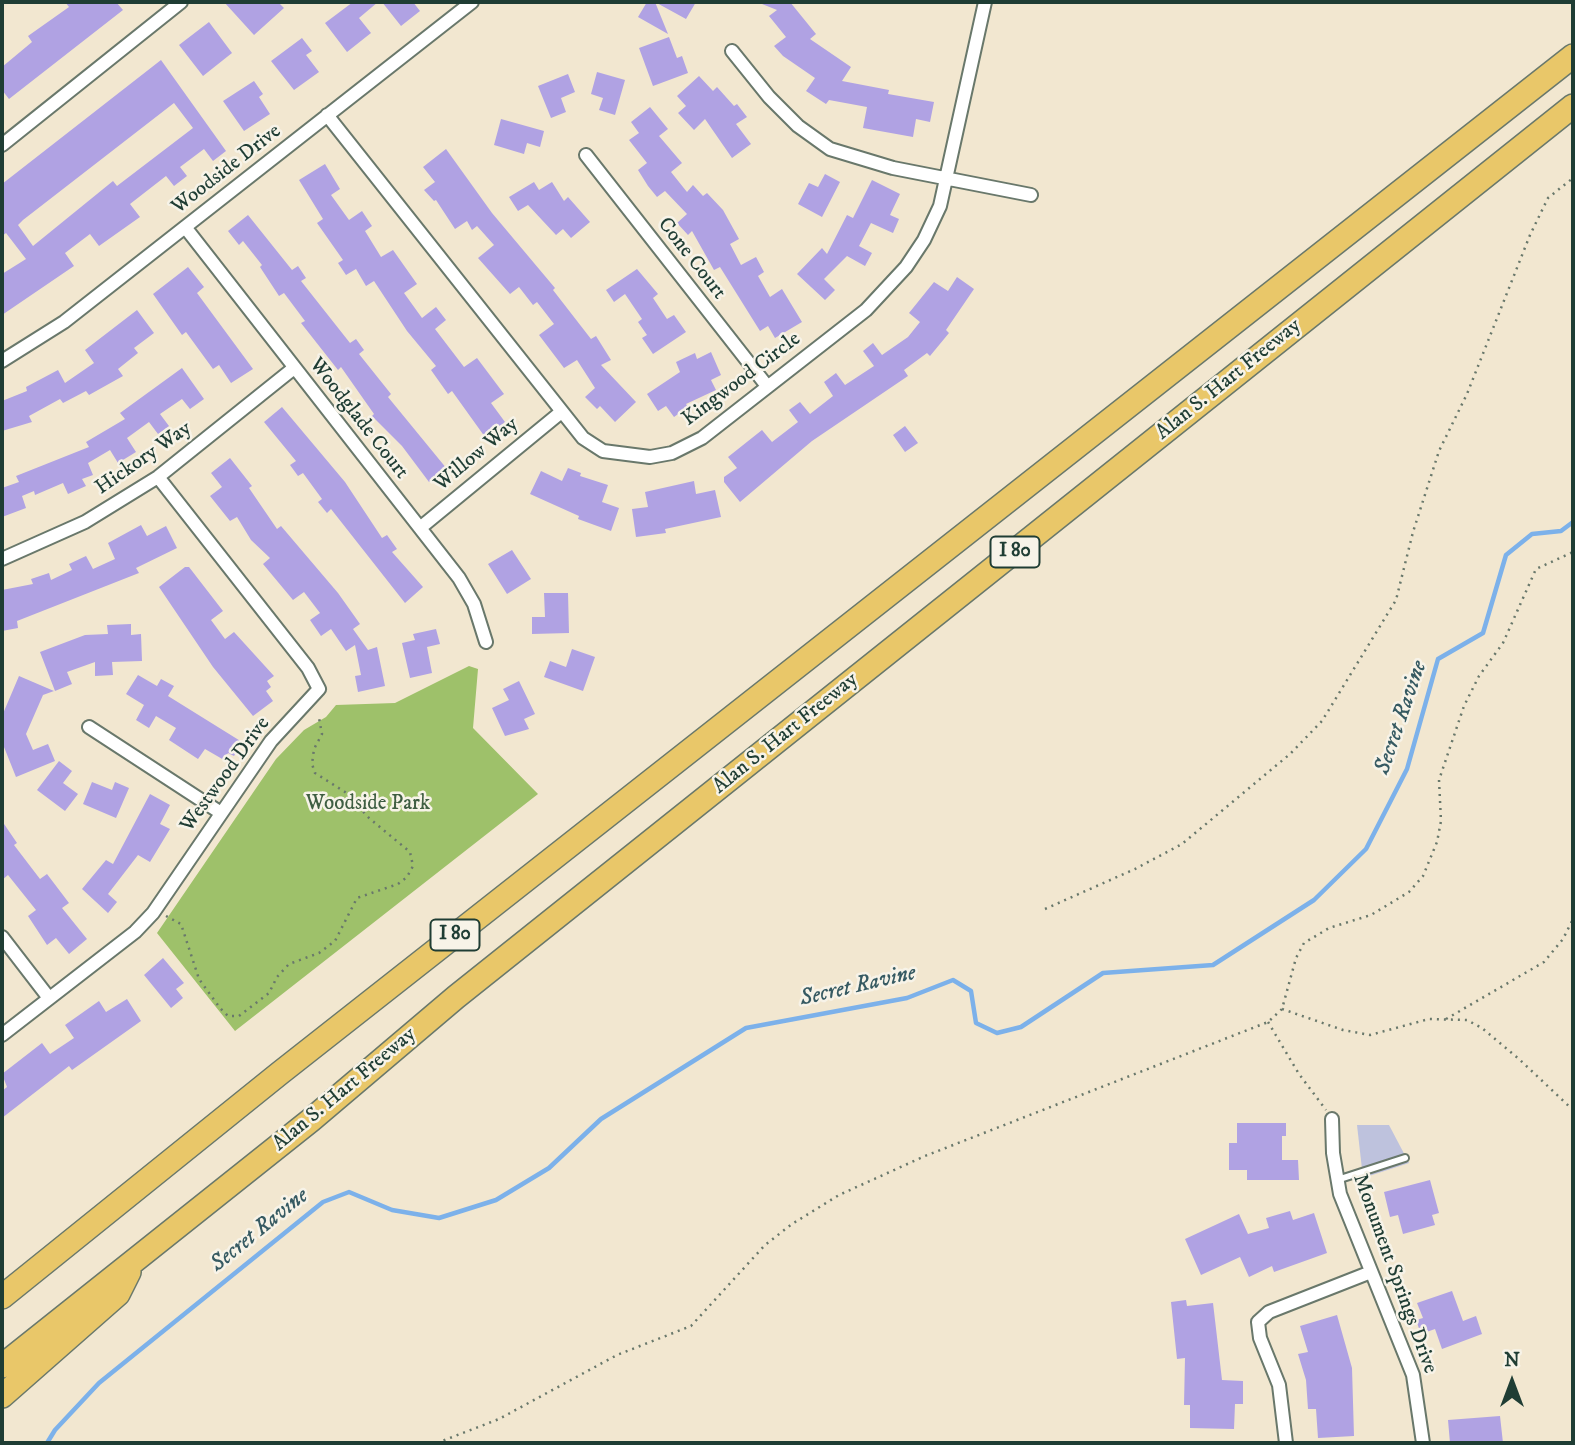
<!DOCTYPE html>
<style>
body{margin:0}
#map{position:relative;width:1575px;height:1445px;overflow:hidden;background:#f2e7d0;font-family:"IM FELL DW Pica",serif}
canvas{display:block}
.frame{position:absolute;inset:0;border:4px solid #1f3d34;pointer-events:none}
.north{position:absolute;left:1477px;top:1347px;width:70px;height:70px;-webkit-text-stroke:5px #f7f3e8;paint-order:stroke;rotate:0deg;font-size:19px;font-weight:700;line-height:28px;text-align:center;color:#1f3d34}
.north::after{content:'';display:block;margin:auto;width:24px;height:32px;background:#1f3d34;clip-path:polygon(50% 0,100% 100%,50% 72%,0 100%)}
</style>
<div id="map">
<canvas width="1575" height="1445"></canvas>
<div class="frame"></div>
<div class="north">N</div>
</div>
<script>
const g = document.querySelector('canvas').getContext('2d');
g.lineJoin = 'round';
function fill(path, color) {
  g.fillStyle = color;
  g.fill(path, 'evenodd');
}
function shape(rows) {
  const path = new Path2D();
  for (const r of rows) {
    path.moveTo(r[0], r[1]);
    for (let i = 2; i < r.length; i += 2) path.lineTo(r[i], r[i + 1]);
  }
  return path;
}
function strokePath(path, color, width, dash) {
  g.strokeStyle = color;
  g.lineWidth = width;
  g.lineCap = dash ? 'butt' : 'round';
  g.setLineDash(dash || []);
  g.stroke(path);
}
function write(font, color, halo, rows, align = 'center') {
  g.font = font + ' "IM FELL DW Pica",serif';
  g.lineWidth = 5;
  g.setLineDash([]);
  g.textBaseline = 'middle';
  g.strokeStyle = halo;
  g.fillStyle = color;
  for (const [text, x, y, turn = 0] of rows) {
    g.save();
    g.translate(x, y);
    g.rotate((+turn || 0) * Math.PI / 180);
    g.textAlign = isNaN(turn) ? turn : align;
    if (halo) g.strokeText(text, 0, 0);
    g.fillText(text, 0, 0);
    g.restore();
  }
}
fill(shape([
 [1357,1125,1389,1125,1409,1163,1363,1178]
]), '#bec2dd');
fill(shape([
 [469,666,478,669,473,728,538,794,235,1031,157,933,276,759,304,730,326,717,336,705,395,703]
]), '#9ec16a');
strokePath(shape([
 [47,1443,55,1430,99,1383,323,1202,349,1192,392,1210,439,1218,496,1200,549,1168,601,1119,746,1028,907,998,953,980,971,991,976,1023,997,1033,1021,1027,1103,973,1213,965,1314,900,1366,849,1407,769,1438,659,1483,633,1506,555,1532,534,1561,531,1573,522]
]), '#7cb1ea', 4.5);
fill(shape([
 [65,2,116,2,123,10,9,99,2,90,2,67,32,42,28,36,69,7],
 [224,2,278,2,284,8,254,35],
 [353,2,378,2,359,18,371,33,347,52,325,23],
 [382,2,413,2,420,11,401,26],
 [647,2,696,2,686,19,655,2,668,34,638,17],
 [757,2,790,2,816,34,810,39,851,67,842,81,889,90,888,94,934,102,930,122,916,119,913,137,863,128,867,107,829,100,826,104,806,91,815,78,783,56,774,46,786,37,769,16,777,10],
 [209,22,232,53,203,76,179,45],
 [669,37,677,58,682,56,688,73,653,86,639,48],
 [302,38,312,51,306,55,319,72,294,90,271,61],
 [161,60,226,151,213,161,204,149,180,167,187,176,174,186,166,176,130,204,140,217,99,246,90,234,65,253,74,266,2,315,2,274,26,259,6,233,2,236,2,184],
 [174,103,193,128,117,186,113,181,33,246,18,225,23,220],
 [597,72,625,80,615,115,599,110,603,98,591,94],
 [568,74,575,92,561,98,566,112,551,118,538,86],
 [699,76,713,91,717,87,734,106,737,104,747,117,736,124,751,144,732,158,705,119,694,130,678,113,686,106,677,96],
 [254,81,263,94,259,97,270,114,244,131,223,101],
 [650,107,668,129,659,136,682,163,671,172,687,192,693,185,703,196,707,193,723,210,739,239,730,244,741,265,756,257,764,272,758,276,770,297,782,289,802,322,775,338,768,326,760,331,720,267,714,270,692,231,688,235,677,223,687,214,665,191,657,197,648,186,638,170,647,163,629,140,639,133,631,122],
 [501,119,544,131,540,147,527,143,524,154,494,145],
 [446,149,492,213,555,288,553,290,591,339,596,336,611,360,601,365,636,402,615,422,600,406,597,409,585,397,595,388,577,360,564,368,539,335,554,324,537,302,533,305,519,287,510,294,478,258,494,245,477,226,472,230,467,221,455,229,436,200,434,201,424,190,435,182,423,167],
 [325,164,340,189,331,195,349,220,362,211,372,226,365,231,381,257,393,250,417,284,404,293,422,318,436,307,446,320,435,329,464,367,477,358,504,394,491,403,505,422,485,437,452,391,448,394,431,370,436,366,407,331,374,281,366,286,356,269,346,275,338,263,343,260,317,223,323,219,299,180],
 [825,174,840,182,822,217,798,204,809,183,818,187],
 [872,180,900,194,890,215,899,219,893,233,871,223,859,246,872,253,865,266,847,256,824,279,835,290,825,300,797,274,822,248,827,254,847,215,853,218],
 [534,182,539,190,552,182,564,201,568,197,590,222,571,238,563,229,556,235,528,205,518,211,509,197],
 [248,215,292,270,298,266,306,278,301,281,350,343,356,339,364,350,359,354,391,394,388,397,447,469,429,482,402,446,372,416,374,414,341,367,338,370,301,323,305,321,284,293,279,296,260,267,262,265,243,241,239,245,228,231],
 [188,267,204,287,197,293,253,369,231,383,219,365,213,369,186,332,182,335,153,294],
 [637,269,658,294,653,298,667,319,674,315,686,332,653,354,642,338,647,335,638,322,642,319,625,294,614,302,606,290],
 [957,277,974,289,946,330,949,333,930,356,927,353,904,370,908,376,812,441,740,502,724,482,724,477,737,468,728,457,762,430,772,442,798,422,789,410,800,402,810,414,833,396,824,382,836,373,845,385,874,366,863,351,873,343,882,355,908,337,920,322,909,313,934,282,948,291],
 [137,310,154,333,134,348,138,353,118,369,123,376,89,395,86,391,63,403,60,399,29,416,32,422,2,431,2,401,27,391,26,387,58,370,65,383,94,363,85,350],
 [711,352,721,375,711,380,716,390,686,404,688,407,674,417,666,406,658,411,647,394,680,372,676,362,695,353,697,359],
 [182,368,204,399,190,409,182,399,160,414,169,426,158,434,149,422,127,438,136,452,118,463,110,450,88,463,93,475,82,479,86,486,68,494,63,483,35,495,34,491,22,496,26,508,2,517,2,488,19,482,16,476,89,447,86,442,125,419,120,413],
 [282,407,345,482,382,538,387,535,397,549,392,552,423,587,405,603,331,509,327,513,318,502,322,499,303,473,298,476,290,465,296,461,264,422],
 [905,426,918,443,905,452,893,435],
 [230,458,252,486,249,488,277,529,281,526,338,593,360,624,353,629,368,650,377,647,385,686,358,692,355,676,361,675,355,645,346,651,331,629,321,636,310,620,320,613,304,592,293,600,263,564,270,558,251,540,237,517,230,521,210,496,222,487,211,473],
 [568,468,581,473,580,476,608,485,602,502,619,508,611,531,578,519,579,516,530,494,541,471,562,481],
 [694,481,696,494,715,490,721,517,665,529,666,533,636,537,632,509,648,507,645,492],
 [141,525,147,536,166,526,177,548,136,568,139,573,17,621,18,628,2,631,2,590,33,584,31,579,49,573,51,580,72,570,69,564,86,556,93,569,115,559,108,543],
 [512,550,531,579,507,594,488,564],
 [185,567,189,567,223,611,211,620,225,639,234,632,274,676,267,681,271,687,266,691,273,701,253,716,213,667,159,587],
 [544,593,568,593,569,633,532,634,532,617,545,617],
 [131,624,131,635,141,634,142,661,112,662,113,675,95,676,95,662,67,672,72,684,55,691,40,652,85,635,108,634,107,625],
 [436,629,440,644,427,647,432,673,410,678,402,643,415,640,413,634],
 [572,649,595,657,583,691,544,677,550,661,566,667],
 [138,675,157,686,161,679,174,686,168,696,242,742,234,756,228,753,224,760,205,749,198,759,169,740,176,728,156,716,149,728,136,720,144,705,126,694],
 [19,676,54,691,43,695,26,734,33,750,48,744,55,761,16,777,2,742,2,716],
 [519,681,535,714,524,719,529,729,505,736,492,708,509,700,503,689],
 [59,761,72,771,63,783,78,794,65,811,37,790],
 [92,782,112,790,115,782,129,788,116,818,83,804],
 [150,794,170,805,160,824,170,829,150,862,138,855,108,894,117,902,108,913,82,889,106,860,113,864],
 [2,821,17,843,14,845,40,879,47,874,69,903,62,908,87,939,69,954,56,938,47,945,28,916,36,910,8,875,2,880],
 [163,958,184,983,176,989,183,998,171,1008,144,975],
 [127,999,141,1021,72,1070,69,1066,2,1118,2,1091,7,1087,2,1074,42,1043,50,1054,74,1038,65,1025,99,1001,106,1012],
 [1237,1123,1286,1123,1286,1136,1282,1136,1282,1160,1298,1160,1299,1180,1247,1180,1247,1170,1229,1170,1229,1143,1237,1143],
 [1430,1180,1439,1213,1432,1215,1435,1225,1403,1234,1398,1215,1390,1217,1384,1192],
 [1290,1211,1293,1220,1314,1213,1327,1253,1274,1272,1272,1266,1249,1277,1240,1257,1201,1275,1185,1239,1239,1214,1248,1234,1269,1228,1266,1218],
 [1452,1291,1463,1321,1476,1316,1482,1334,1442,1349,1435,1329,1421,1334,1416,1320,1423,1318,1417,1303],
 [1186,1300,1187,1306,1213,1303,1222,1380,1243,1381,1243,1404,1235,1404,1234,1429,1190,1428,1190,1405,1184,1405,1185,1358,1177,1359,1171,1302],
 [1337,1315,1352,1368,1354,1436,1318,1438,1316,1409,1308,1409,1306,1380,1298,1354,1308,1352,1300,1326],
 [1500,1416,1503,1443,1450,1443,1448,1420]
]), '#b0a2e3');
const lane = shape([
 [1337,1180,1405,1158]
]);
const street = shape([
 [732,51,769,97,798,126,830,149,893,168,1031,195],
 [327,115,583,438,603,451,650,457,672,453,702,438,866,310,906,267,924,240,940,206,985,2],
 [2,145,181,2],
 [586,155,767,386],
 [185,227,459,578,474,604,486,642],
 [2,361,64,322,472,2],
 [420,528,560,413],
 [2,559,85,522,158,477,294,368],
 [89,727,221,813],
 [2,937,49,998],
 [2,1035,135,932,153,913,271,741,319,689,308,668,158,477],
 [1332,1119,1333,1153,1340,1194,1413,1375,1423,1443],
 [1286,1443,1279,1385,1260,1338,1258,1322,1269,1312,1371,1272]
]);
const highway = shape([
 [2,1297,280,1073,1573,56],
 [2,1366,311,1120,456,997,1573,106],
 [2,1396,118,1294,129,1272]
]);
strokePath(lane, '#69786b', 10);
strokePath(street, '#69786b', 16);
strokePath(highway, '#69786b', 26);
strokePath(shape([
 [1045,909,1135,869,1182,844,1290,754,1322,721,1396,600,1413,532,1439,451,1467,394,1530,235,1548,198,1573,178],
 [166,916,181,924,199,979,220,1008,228,1016,239,1016,269,993,277,977,289,964,319,953,335,941,357,898,398,884,407,877,413,866,410,852,369,818,345,792,315,773,312,764,314,749,322,734,319,718],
 [1282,1009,1343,1030,1370,1035,1429,1019,1467,1020,1482,1028,1519,1059,1573,1110],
 [1446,1019,1544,962,1563,939,1573,919],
 [1268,1022,1299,1074,1326,1110],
 [437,1443,499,1419,617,1355,691,1326,765,1245,792,1224,839,1195,925,1156,1268,1022,1282,1009,1296,958,1304,943,1329,928,1371,915,1409,892,1423,876,1437,842,1441,821,1439,780,1464,706,1479,676,1503,643,1536,569,1573,552]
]), '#69786b', 2.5, [2, 5]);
strokePath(lane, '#fff', 6);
strokePath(street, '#fff', 12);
strokePath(highway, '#e9c769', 23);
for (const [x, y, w] of [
 [1015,552,49],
 [455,935,49]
]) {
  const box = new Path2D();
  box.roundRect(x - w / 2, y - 15.5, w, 31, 5);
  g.fillStyle = '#f7f3e8';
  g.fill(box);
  strokePath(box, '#1f3d34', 2);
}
write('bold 19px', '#1f3d34', null, [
 ["I 80",1015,552],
 ["I 80",455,935]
]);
write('21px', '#1f3d34', '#f7f3e8', [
 ["Woodside Drive",227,170,-38],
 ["Cone Court",691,259,52],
 ["Kingwood Circle",742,380,-37],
 ["Alan S. Hart Freeway",1229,380,-39],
 ["Woodglade Court",358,419,52],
 ["Willow Way",477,455,-40],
 ["Hickory Way",144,459,-35],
 ["Alan S. Hart Freeway",786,734,-39],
 ["Westwood Drive",226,775,-54],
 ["Alan S. Hart Freeway",345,1090,-40],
 ["Monument Springs Drive",1394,1274,70]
]);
write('21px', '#3f5e42', '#f7f3e8', [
 ["Woodside Park",368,805]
]);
write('italic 23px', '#365a62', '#f7f3e8', [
 ["Secret Ravine",1402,718,-71],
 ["Secret Ravine",858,987,-13],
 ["Secret Ravine",260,1231,-39]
]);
</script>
